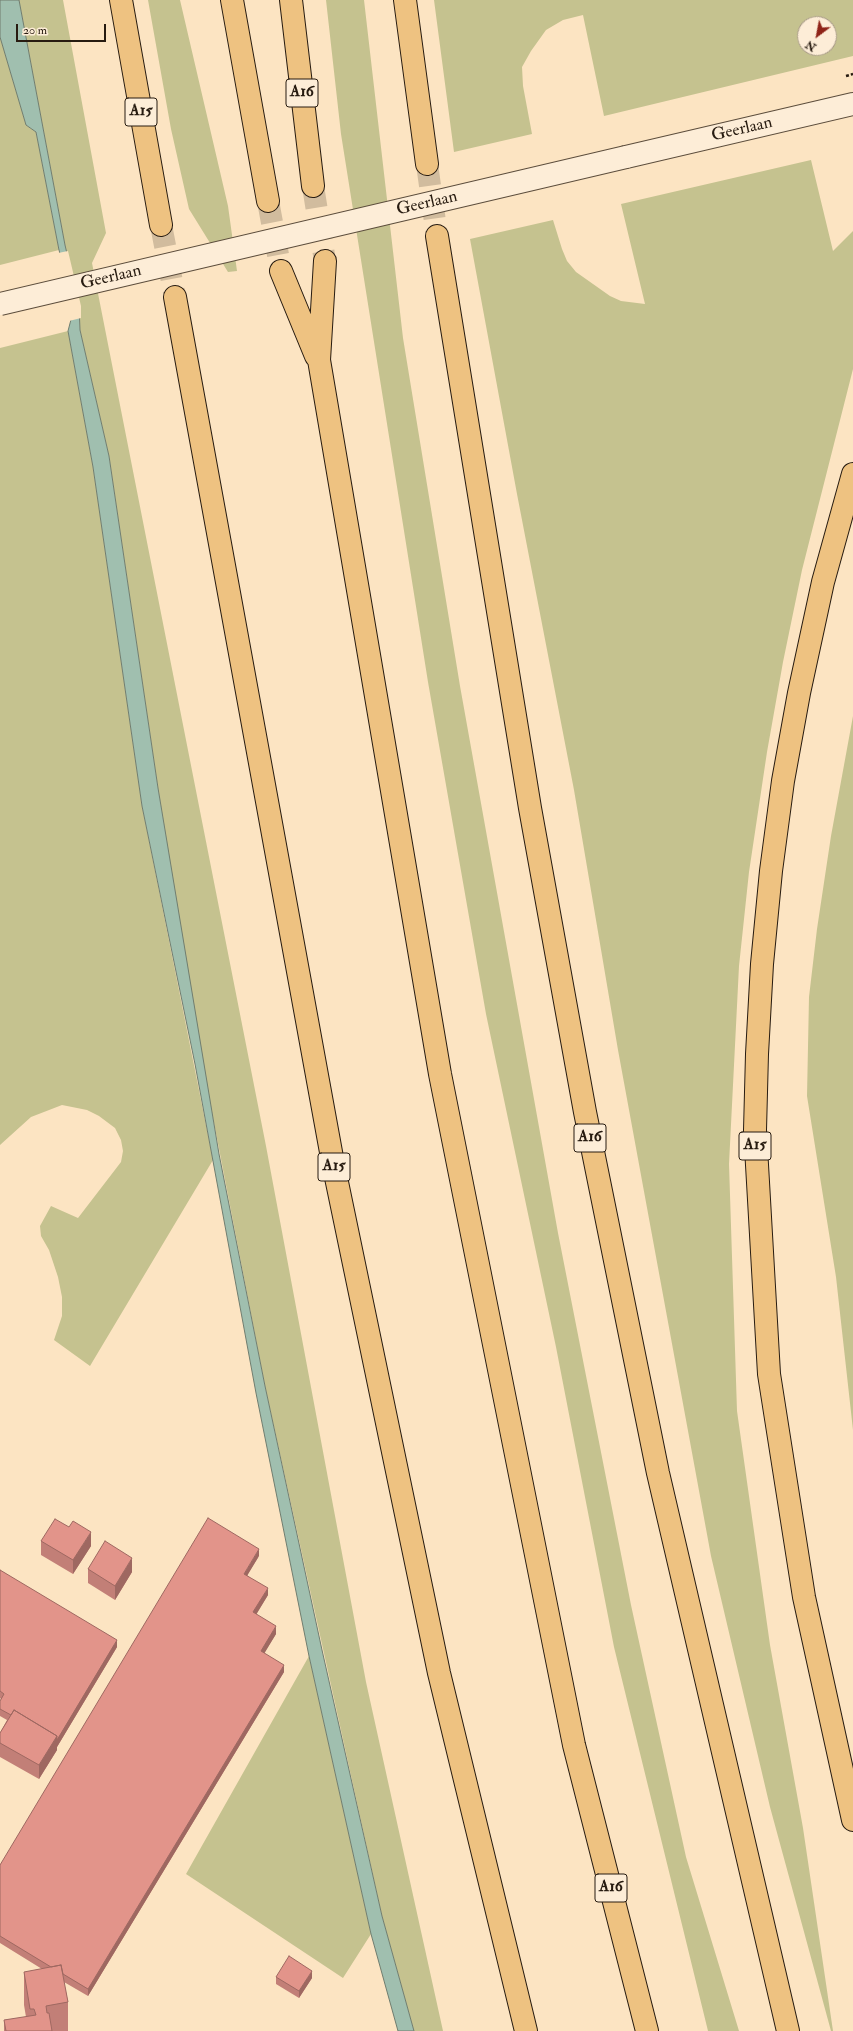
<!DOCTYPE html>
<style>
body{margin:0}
#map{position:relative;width:853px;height:2031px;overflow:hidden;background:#fce4c2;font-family:"IM FELL Double Pica",serif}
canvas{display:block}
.north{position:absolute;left:797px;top:16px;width:40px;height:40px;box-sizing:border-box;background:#fdedd7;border:1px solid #a79987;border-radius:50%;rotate:212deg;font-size:11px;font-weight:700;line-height:16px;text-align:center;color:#271b10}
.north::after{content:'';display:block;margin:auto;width:14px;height:18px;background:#8f2418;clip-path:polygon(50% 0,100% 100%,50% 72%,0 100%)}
.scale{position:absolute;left:16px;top:24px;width:90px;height:18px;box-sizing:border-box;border:2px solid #271b10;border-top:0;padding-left:5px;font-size:12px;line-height:14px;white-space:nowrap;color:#271b10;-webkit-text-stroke:3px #fdedd7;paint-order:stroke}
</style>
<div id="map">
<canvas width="853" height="2031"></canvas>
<div class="north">N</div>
<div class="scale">20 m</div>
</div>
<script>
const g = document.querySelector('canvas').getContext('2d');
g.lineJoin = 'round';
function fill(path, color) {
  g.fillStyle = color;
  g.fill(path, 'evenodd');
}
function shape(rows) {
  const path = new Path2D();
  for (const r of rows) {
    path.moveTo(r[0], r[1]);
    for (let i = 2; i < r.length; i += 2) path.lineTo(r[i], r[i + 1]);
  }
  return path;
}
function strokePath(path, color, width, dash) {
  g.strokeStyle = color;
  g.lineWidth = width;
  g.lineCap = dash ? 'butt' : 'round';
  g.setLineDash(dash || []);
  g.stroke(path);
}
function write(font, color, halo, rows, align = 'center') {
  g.font = font + ' "IM FELL Double Pica",serif';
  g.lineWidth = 3.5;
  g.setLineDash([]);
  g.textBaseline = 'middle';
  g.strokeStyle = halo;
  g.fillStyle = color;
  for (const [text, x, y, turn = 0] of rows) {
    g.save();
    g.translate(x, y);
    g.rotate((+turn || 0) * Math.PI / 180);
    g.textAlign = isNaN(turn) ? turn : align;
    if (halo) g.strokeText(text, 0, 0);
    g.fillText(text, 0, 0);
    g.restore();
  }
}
fill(shape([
 [19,0,63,0,106,233,92,263,266,1146,366,1682,443,2031,414,2031,382,1916,265,1386,202,1061,158,788,109,456,80,330,79,306,65,245],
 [148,0,180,0,228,206,237,271,228,272,189,209,171,129],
 [326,0,364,0,403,338,460,686,558,1233,631,1605,686,1857,739,2031,708,2031,614,1647,556,1347,486,1014,428,682,341,134],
 [434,0,853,0,853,56,604,116,583,15,563,20,546,30,531,51,522,67,523,86,532,134,454,152],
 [805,24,829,24,829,48,805,48],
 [0,37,26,125,36,132,59,250,0,265],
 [811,160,833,251,853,231,853,369,802,570,783,662,767,752,749,872,739,966,729,1164,737,1411,770,1645,803,1828,833,2031,831,2031,770,1807,711,1556,618,1050,574,790,517,494,470,239,553,220,562,249,567,261,576,272,610,296,621,301,645,304,621,204],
 [68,331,93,467,142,806,213,1160,90,1366,54,1340,62,1316,62,1297,58,1277,49,1250,41,1236,40,1226,51,1206,78,1218,121,1162,123,1151,121,1140,115,1128,99,1116,87,1110,62,1105,31,1117,0,1145,0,348],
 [853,716,853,1430,836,1277,807,1096,809,997,817,929,831,836],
 [309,1656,371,1934,343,1978,186,1874]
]), '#c5c28f');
const water = shape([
 [0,0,19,0,65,245,79,306,80,330,109,456,158,788,219,1154,265,1386,322,1650,382,1916,414,2031,398,2031,371,1934,309,1656,256,1393,195,1064,142,806,93,467,68,331,74,308,59,250,36,132,26,125,0,37,0,0]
]);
fill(water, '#a0bfaf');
strokePath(water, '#707d6f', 1);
fill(shape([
 [68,251,81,306,81,318,69,321,72,308,58,253]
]), '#fce4c2');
strokePath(shape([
 [427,164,437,236],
 [313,186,325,261],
 [268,201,281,271],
 [161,225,175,297]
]), '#d1bc9e', 22, [22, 11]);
const minor = shape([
 [626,157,853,104]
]);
const highway = shape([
 [121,0,161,225],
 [232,0,268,201],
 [291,0,313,186],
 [405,0,427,164],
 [437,236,530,808,585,1112,658,1473,788,2031],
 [325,261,319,360,440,1074,574,1745,647,2031],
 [281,271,316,356],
 [175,297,333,1163,439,1673,526,2031],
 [853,474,823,582,799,693,783,781,771,871,762,964,757,1054,755,1130,769,1374,804,1597,853,1820]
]);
strokePath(minor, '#5c4d3c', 24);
strokePath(highway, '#271b10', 24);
strokePath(shape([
 [846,76,853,74]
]), '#271b10', 2.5, [3, 2]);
strokePath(minor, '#fdedd7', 22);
strokePath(highway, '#eec281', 22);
const minorBridge = shape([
 [0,304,626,157]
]);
strokePath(minorBridge, '#5c4d3c', 24, []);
strokePath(minorBridge, '#fdedd7', 22);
fill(shape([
 [41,1541,91,1546,73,1574,41,1555],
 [259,1556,247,1575,268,1595,256,1614,276,1634,264,1653,284,1672,88,1996,64,1982,68,2002,68,2031,4,2031,4,2020,26,2017,24,2005,24,1972,42,1969,0,1943,0,1865],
 [88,1569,132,1572,115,1600,88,1583],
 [0,1570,117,1647,57,1747,57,1750,39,1779,0,1757,0,1733,7,1720,0,1716,0,1701,1,1699,0,1698],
 [276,1977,312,1978,299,1998,276,1984]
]), '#c27f77');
fill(shape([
 [91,1532,91,1546,73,1574,73,1560],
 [259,1549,259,1556,244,1581,244,1574],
 [132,1558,132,1572,115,1600,115,1586],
 [268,1588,268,1595,253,1620,253,1612],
 [276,1626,276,1634,261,1659,261,1651],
 [117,1640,117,1647,57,1747,57,1750,39,1779,39,1765,57,1736],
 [284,1665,284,1672,88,1996,88,1989],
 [312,1971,312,1978,299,1998,299,1991]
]), '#9e6861');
const building = shape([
 [208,1518,259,1549,244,1574,268,1588,253,1612,276,1626,261,1651,284,1665,88,1989,63,1974,61,1965,51,1967,0,1936,0,1865,208,1518],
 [55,1519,69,1527,73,1521,91,1532,73,1560,41,1541,55,1519],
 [105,1541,132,1558,115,1586,88,1569,105,1541],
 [0,1570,117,1640,57,1740,57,1736,14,1710,11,1715,0,1709,0,1701,4,1694,0,1691,0,1570],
 [14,1710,57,1736,39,1765,0,1743,0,1733,14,1710],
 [289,1956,312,1971,299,1991,276,1977,289,1956],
 [61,1965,68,2002,46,2006,47,2013,49,2013,52,2031,6,2031,4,2020,36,2015,34,2009,30,2009,24,1972,61,1965]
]);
fill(building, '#e2948a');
strokePath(building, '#9e6861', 1);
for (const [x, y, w] of [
 [302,93,32],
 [141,112,32],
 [590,1138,32],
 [755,1146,32],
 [334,1167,32],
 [611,1888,32]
]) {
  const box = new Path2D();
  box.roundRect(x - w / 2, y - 14, w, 28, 3);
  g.fillStyle = '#fdedd7';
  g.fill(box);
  strokePath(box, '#271b10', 1);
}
write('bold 16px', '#271b10', null, [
 ["A16",302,93],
 ["A15",141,112],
 ["A16",590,1138],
 ["A15",755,1146],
 ["A15",334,1167],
 ["A16",611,1888]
]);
write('17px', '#271b10', '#fdedd7', [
 ["Geerlaan",742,130,-13],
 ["Geerlaan",427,204,-13],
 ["Geerlaan",111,278,-13]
]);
</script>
